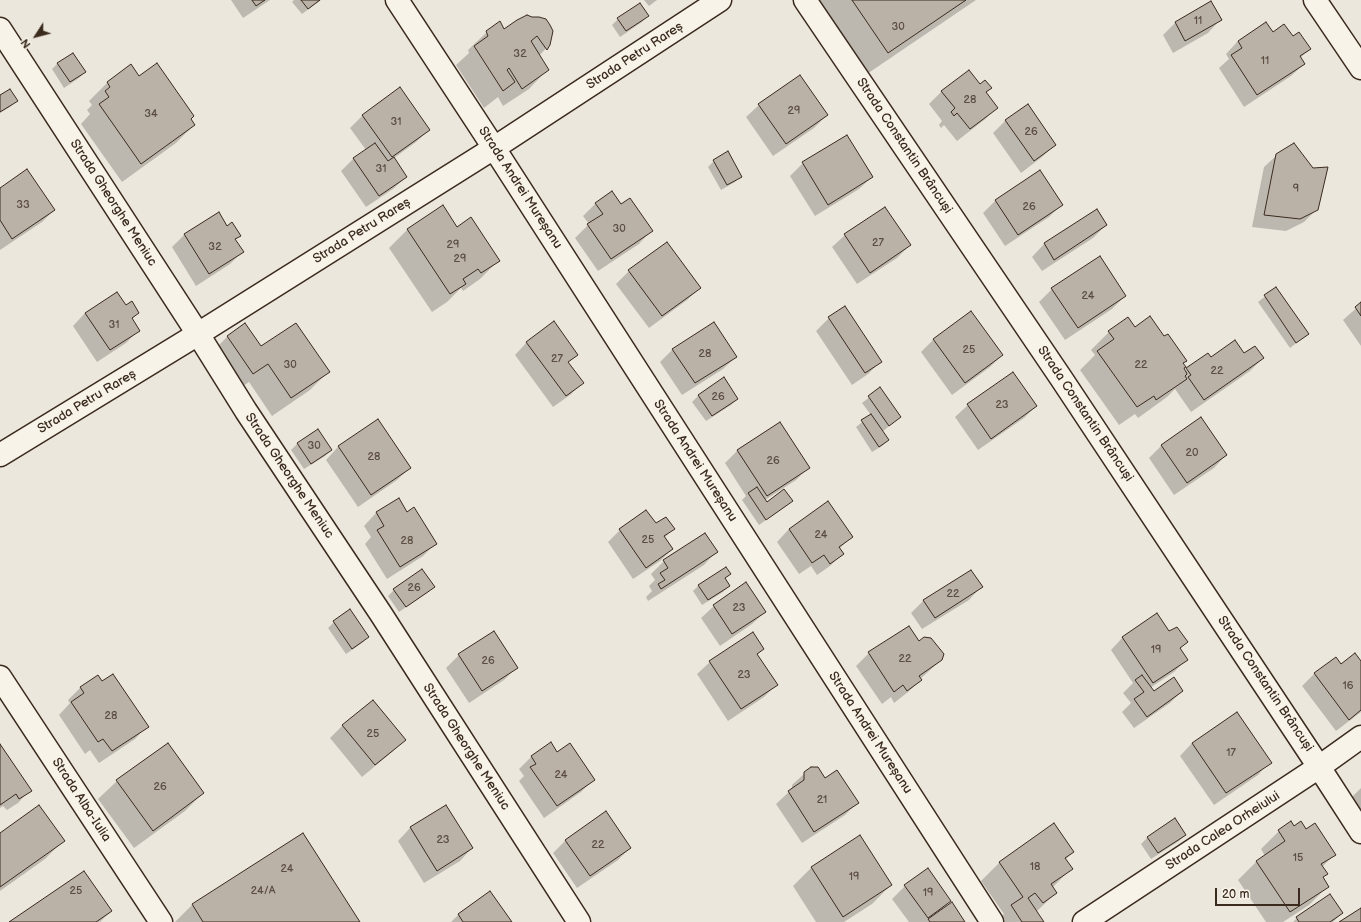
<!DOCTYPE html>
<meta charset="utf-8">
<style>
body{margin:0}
#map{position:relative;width:1361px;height:922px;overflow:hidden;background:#ece7dc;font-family:"Balsamiq Sans",sans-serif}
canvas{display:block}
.north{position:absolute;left:16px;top:16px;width:40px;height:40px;-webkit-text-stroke:3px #f7f3e8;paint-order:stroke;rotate:234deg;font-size:11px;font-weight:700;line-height:16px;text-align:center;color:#3b2a1e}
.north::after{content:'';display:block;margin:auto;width:14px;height:18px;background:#3b2a1e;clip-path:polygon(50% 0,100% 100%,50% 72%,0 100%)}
.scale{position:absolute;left:1215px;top:888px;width:85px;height:18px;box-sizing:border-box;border:2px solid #3b2a1e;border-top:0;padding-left:5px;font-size:12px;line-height:14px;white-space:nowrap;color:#3b2a1e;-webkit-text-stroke:3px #f7f3e8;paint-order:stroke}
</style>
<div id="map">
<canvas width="1361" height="922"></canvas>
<div class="north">N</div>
<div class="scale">20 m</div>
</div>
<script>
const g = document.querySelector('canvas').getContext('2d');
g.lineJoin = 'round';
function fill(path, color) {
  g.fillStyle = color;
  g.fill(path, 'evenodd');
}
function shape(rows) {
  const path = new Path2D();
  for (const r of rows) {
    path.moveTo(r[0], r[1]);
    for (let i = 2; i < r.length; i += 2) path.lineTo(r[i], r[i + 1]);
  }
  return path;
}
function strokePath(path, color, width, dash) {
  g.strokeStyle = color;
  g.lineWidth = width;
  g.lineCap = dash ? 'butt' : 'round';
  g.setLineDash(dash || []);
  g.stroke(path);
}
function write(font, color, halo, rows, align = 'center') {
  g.font = font + ' "Balsamiq Sans",sans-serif';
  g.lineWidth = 3;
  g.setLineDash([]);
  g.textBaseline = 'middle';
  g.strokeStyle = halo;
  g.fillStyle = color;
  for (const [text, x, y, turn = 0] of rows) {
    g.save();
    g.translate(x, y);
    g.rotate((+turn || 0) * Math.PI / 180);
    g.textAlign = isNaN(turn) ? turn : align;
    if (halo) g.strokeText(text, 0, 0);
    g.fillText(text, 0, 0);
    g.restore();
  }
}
fill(shape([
 [231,0,270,0,243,18],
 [294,0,321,0,302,14,292,2],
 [644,0,657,0,649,6],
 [813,0,976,0,864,76],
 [1210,3,1220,20,1208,33,1173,53,1163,35,1175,23],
 [648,16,642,22,620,37,612,25,618,19],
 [1266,24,1272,34,1292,38,1310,49,1300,58,1304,64,1291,76,1244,107,1219,68,1229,59,1226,54,1238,41],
 [504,30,552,31,549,45,539,56,547,70,529,89,503,106,498,97,484,108,456,65,469,53,468,50,487,32],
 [58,63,85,72,79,78,64,88,52,69],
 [131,66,139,77,190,119,194,125,176,143,122,182,81,124,90,114,87,110,92,105,89,101,107,83],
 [969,71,979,85,990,88,986,93,997,108,984,120,957,141,944,125,941,128,939,125,942,121,929,104,941,92],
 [0,96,16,101,10,107,0,113],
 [759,105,827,115,814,128,773,156,746,117],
 [363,115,429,130,416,142,394,158,406,177,393,189,366,207,341,171,354,158,366,150,350,128],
 [1006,120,1055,145,1042,157,1021,173,993,133],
 [1277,155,1317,209,1304,222,1286,231,1252,227,1264,167],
 [714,161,741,176,735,182,721,190,708,167],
 [803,163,872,177,859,189,815,216,790,176],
 [0,189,54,210,42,222,0,250],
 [996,200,1062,204,1049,217,1005,246,983,213],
 [596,203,620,205,651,231,639,244,598,271,575,238,589,224,583,216],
 [443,207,457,228,498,261,480,279,463,291,461,288,447,302,432,312,389,248,407,230],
 [1096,211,1106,225,1093,238,1042,271,1032,257,1044,244],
 [218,213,227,227,240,236,235,240,242,252,230,264,196,286,172,247,184,235],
 [845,235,910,245,897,258,857,284,832,247],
 [1099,258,1125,296,1112,309,1065,340,1039,302,1052,289],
 [629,271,700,288,687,300,649,328,616,284],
 [1276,288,1308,334,1290,348,1258,302],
 [1361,304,1361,346,1343,320],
 [125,306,138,313,132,319,139,330,126,343,97,362,73,326,85,313],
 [829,318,881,361,868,374,852,385,816,331],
 [245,325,260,348,328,372,310,390,272,416,249,382,234,392,209,355,227,337],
 [1134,328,1182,364,1185,371,1211,358,1244,354,1263,358,1250,371,1191,412,1175,389,1167,397,1138,418,1135,414,1119,425,1080,370,1095,355,1091,350,1109,332],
 [933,340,1002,355,990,367,952,395,921,352],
 [527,342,577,355,568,363,582,383,570,395,553,407,515,355],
 [673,349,736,357,723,369,682,395,660,362],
 [1013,373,1036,406,1024,418,978,450,955,417,968,405],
 [724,379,737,399,731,405,706,421,692,402,698,396],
 [880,389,900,417,882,432,888,440,882,446,872,452,856,427,871,415,862,403],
 [378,421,410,468,397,480,358,507,326,460,338,447],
 [779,423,808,468,796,480,765,500,767,503,791,501,785,507,759,525,742,500,746,496,725,463,737,451],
 [297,444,331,450,325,456,304,469,291,450],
 [1162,445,1226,455,1214,468,1174,495,1149,458],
 [398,499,407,513,435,544,423,556,387,579,365,544,371,537,364,526,376,513],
 [828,503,851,537,839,549,843,553,830,566,817,575,811,566,799,574,777,542,789,529],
 [655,525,673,529,664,538,672,549,660,561,633,579,608,542,620,530],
 [716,552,704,565,648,601,646,597,652,591,649,586,655,580,651,574,664,561],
 [730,574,724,579,729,586,723,592,702,605,693,591,699,585],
 [433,587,427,593,399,612,388,596,394,590],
 [981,587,969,600,922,629,911,613,924,600],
 [714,606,765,612,752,624,720,646,701,618],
 [334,622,368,637,362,643,346,654,328,628],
 [908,627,919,642,941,660,928,672,920,679,921,680,908,692,894,703,891,697,882,704,856,666,869,653],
 [494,633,516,668,504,680,469,703,446,668,459,655],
 [1169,633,1186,642,1180,649,1187,659,1174,672,1150,688,1153,692,1182,691,1170,703,1134,728,1122,712,1131,703,1123,693,1133,683,1111,650,1123,637],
 [763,649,757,655,776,685,764,697,728,721,697,674,710,662],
 [1335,658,1340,665,1361,662,1361,712,1336,731,1302,686,1314,674],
 [98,676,102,683,147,726,135,739,99,763,90,750,85,754,59,715,70,703,68,700,80,688],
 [373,701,404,740,392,752,362,777,330,738,342,726],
 [550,743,557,753,593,780,581,792,544,818,519,781,524,776,519,769,531,757],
 [1192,743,1270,762,1258,775,1214,805,1180,756],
 [168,744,203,793,185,811,134,848,98,799,117,781],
 [0,746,30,790,18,803,7,810,3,806,0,808],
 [805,773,825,779,857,803,845,815,802,843,776,804,792,789,792,785],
 [1361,788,1361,831,1343,806],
 [446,806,472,848,460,861,424,883,398,841,410,828],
 [1294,827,1306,830,1334,855,1322,867,1322,878,1328,886,1309,905,1283,922,1266,922,1238,880,1256,862,1265,856,1261,849,1279,831],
 [0,834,63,841,45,859,0,891],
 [303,834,359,922,175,922,192,905],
 [1185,835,1179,841,1151,859,1141,844,1147,838],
 [565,841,630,848,618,860,577,888,553,853],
 [1073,852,1065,860,1071,869,1052,888,1056,893,1036,912,1042,922,996,922,1004,914,981,881,1000,862],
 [811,868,891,885,872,904,844,922,816,922,793,886],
 [927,870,950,901,940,911,964,922,909,922,892,899,905,886],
 [490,892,511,922,451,922,458,915],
 [111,911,100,922,11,922],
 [1342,913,1333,922,1293,922,1297,918]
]), '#0003');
const building = shape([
 [252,0,265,0,256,6,252,0],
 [301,0,320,0,308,9,301,0],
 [852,0,966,0,888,53,852,0],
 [1211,1,1222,20,1185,41,1175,22,1211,1],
 [640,3,649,16,626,31,617,18,640,3],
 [527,15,532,17,539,17,546,19,550,25,553,31,550,45,547,50,537,36,531,41,549,70,522,89,509,68,507,70,515,82,503,91,474,46,488,36,486,31,500,21,504,29,517,20,527,15],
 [1266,22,1273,32,1284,24,1293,36,1299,32,1311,49,1300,56,1305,64,1257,95,1231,55,1242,48,1238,41,1266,22],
 [73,53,86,72,70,82,57,63,73,53],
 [157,63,194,116,191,119,195,125,141,164,99,104,109,97,105,91,110,87,107,82,131,64,139,76,157,63],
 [969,70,980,84,985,80,992,88,986,92,998,108,970,129,957,113,954,116,951,112,955,108,941,91,969,70],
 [800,75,828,115,786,144,758,104,800,75],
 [400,87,430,130,392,157,362,115,400,87],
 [10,89,18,101,0,112,0,95,10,89],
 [1028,104,1056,145,1034,161,1005,120,1028,104],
 [847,135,873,177,828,205,802,162,847,135],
 [375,143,388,161,394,157,407,177,379,196,353,158,375,143],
 [1294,143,1313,168,1328,167,1318,210,1300,219,1264,215,1276,154,1294,143],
 [728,151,742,177,727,185,713,160,728,151],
 [27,169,55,210,12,239,0,220,0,188,27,169],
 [1040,170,1063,205,1018,235,995,200,1040,170],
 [612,191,621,204,630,198,653,231,611,259,587,224,603,214,595,203,612,191],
 [443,205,457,227,471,217,500,261,481,273,478,269,463,279,466,284,450,294,407,229,443,205],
 [885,207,911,245,870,273,844,234,885,207],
 [1097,209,1107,225,1054,260,1044,243,1097,209],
 [219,212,227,226,232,222,241,236,235,239,244,252,209,274,184,234,219,212],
 [667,242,701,288,662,316,628,270,667,242],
 [1100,256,1126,296,1078,328,1051,288,1100,256],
 [1276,287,1309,334,1296,343,1264,295,1276,287],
 [117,292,126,305,132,301,139,313,132,318,140,331,110,350,85,313,117,292],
 [1361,302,1361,316,1355,307,1361,302],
 [845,306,882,362,865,373,828,317,845,306],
 [971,311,1003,355,965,383,933,339,971,311],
 [1150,316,1164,336,1168,334,1187,361,1183,363,1186,367,1184,368,1187,374,1185,376,1187,379,1156,400,1154,396,1137,407,1097,351,1114,339,1108,331,1128,317,1135,327,1150,316],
 [554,321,578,355,568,362,584,383,566,396,526,342,554,321],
 [714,322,737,357,695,383,672,349,714,322],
 [245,323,261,346,296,323,330,372,291,398,268,364,253,374,227,336,245,323],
 [1235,340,1244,353,1255,346,1264,358,1204,400,1188,377,1191,375,1186,368,1208,353,1211,357,1235,340],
 [1013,372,1037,406,991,439,967,404,1013,372],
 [724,377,738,399,712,416,698,395,724,377],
 [880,387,901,417,889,426,868,396,880,387],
 [871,414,889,440,879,447,861,420,871,414],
 [1201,417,1227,455,1187,483,1161,445,1201,417],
 [378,419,411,468,371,495,338,446,378,419],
 [780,422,810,468,767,496,737,450,780,422],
 [318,429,332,450,311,464,297,443,318,429],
 [757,487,767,502,784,489,793,501,766,520,748,493,757,487],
 [399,498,407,512,414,507,437,544,400,567,377,530,384,526,376,512,399,498],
 [828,501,853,537,839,547,844,554,830,564,824,555,812,563,789,529,828,501],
 [646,510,656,523,666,517,675,529,664,536,673,549,646,568,619,529,646,510],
 [705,533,718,552,661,589,658,584,665,580,660,573,668,568,663,560,705,533],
 [726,567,731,574,725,578,730,586,708,600,698,585,726,567],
 [422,569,435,587,406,607,393,589,422,569],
 [971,570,983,587,935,618,923,600,971,570],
 [746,582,766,612,732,634,713,605,746,582],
 [350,609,369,637,352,649,333,621,350,609],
 [1157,613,1169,631,1177,627,1188,642,1180,648,1188,660,1153,683,1122,637,1157,613],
 [909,626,919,641,924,637,931,638,944,654,942,660,919,676,922,680,907,691,903,685,894,692,868,652,909,626],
 [494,631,518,668,482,691,458,654,494,631],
 [753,632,764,649,757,654,778,685,741,709,709,661,753,632],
 [1355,653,1361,661,1361,710,1349,720,1314,673,1336,657,1341,664,1355,653],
 [113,674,149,727,112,751,103,739,98,742,71,702,84,693,80,687,98,675,102,681,113,674],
 [1142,675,1154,691,1174,677,1183,691,1147,717,1134,699,1144,692,1135,680,1142,675],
 [373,700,406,740,375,765,342,725,373,700],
 [1237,712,1272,763,1226,793,1192,743,1237,712],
 [551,742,557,752,570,743,595,780,557,806,530,767,536,764,531,756,551,742],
 [168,743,204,793,153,831,116,780,168,743],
 [0,744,32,791,19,799,16,794,0,805,0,744],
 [811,767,818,767,825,778,837,770,859,803,814,832,788,791,804,780,804,772,811,767],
 [39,805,65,841,0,887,0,833,39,805],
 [446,805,473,848,437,871,410,827,446,805],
 [606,811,631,848,590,876,565,840,606,811],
 [1175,818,1186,835,1158,853,1147,837,1175,818],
 [1291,821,1294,826,1301,821,1306,829,1315,823,1336,855,1321,864,1328,874,1323,877,1329,887,1290,912,1256,861,1285,841,1278,830,1291,821],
 [1054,823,1074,852,1065,858,1073,869,1051,884,1057,893,1043,903,1035,893,1028,898,1044,922,1022,922,1011,905,1023,897,999,862,1054,823],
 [303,833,360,922,203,922,192,904,303,833],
 [860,835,892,885,843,917,811,867,860,835],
 [928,868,951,901,928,918,904,885,928,868],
 [84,871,112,911,96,922,9,922,84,871],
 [490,891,512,922,463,922,458,914,490,891],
 [1330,894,1343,913,1330,922,1299,922,1296,917,1330,894],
 [952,902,965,922,930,922,928,919,952,902],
 [1361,908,1361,922,1339,922,1361,908]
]);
fill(building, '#bab2a7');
strokePath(building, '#3b2a1e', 1);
const minor = shape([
 [397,0,494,148,992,922],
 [805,0,1061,378,1319,767,1361,832],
 [1315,0,1361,68],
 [0,29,198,334,246,411,381,614,579,922],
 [0,455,198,334,494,148,720,0],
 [0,677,161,922],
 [1084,922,1319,767,1361,737]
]);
strokePath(minor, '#3b2a1e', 25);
strokePath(minor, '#f7f3e8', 22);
write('11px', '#5b4c40', null, [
 ["11",1198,21],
 ["30",898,27],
 ["32",520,54],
 ["11",1265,61],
 ["28",970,100],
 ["29",794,111],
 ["34",151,114],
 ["31",396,122],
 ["26",1031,132],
 ["31",381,169],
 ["9",1296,189],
 ["33",23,205],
 ["26",1029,207],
 ["30",619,229],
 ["27",878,243],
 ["29",453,245],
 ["32",215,247],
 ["29",460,259],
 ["24",1088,296],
 ["31",114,325],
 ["25",969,350],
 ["28",705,354],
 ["27",557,359],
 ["30",290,365],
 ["22",1141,365],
 ["22",1217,371],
 ["26",718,397],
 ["23",1002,405],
 ["30",314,446],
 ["20",1192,453],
 ["28",374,457],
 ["26",773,461],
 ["24",821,535],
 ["25",648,540],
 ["28",407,541],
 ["26",414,588],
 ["22",953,594],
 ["23",739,608],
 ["19",1156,650],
 ["22",905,659],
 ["26",488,661],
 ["23",744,675],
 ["16",1348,686],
 ["28",111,716],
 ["25",373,734],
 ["17",1231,753],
 ["24",561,775],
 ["26",160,787],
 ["21",822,800],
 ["23",443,840],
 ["22",598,845],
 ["15",1298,858],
 ["18",1035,867],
 ["24",287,869],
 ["19",854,877],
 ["25",76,891],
 ["24/A",263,891],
 ["19",928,893]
]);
write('13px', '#3b2a1e', '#f7f3e8', [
 ["Strada Petru Rareș",635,56,-33],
 ["Strada Constantin Brâncuși",904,146,56],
 ["Strada Andrei Mureșanu",520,188,57],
 ["Strada Gheorghe Meniuc",113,203,57],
 ["Strada Petru Rareș",362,231,-32],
 ["Strada Petru Rareș",87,402,-31],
 ["Strada Constantin Brâncuși",1085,414,56],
 ["Strada Andrei Mureșanu",695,461,57],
 ["Strada Gheorghe Meniuc",289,476,56],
 ["Strada Constantin Brâncuși",1265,684,56],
 ["Strada Andrei Mureșanu",870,733,57],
 ["Strada Gheorghe Meniuc",466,747,57],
 ["Strada Alba-Iulia",81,800,57],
 ["Strada Calea Orheiului",1223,831,-33]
]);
</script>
